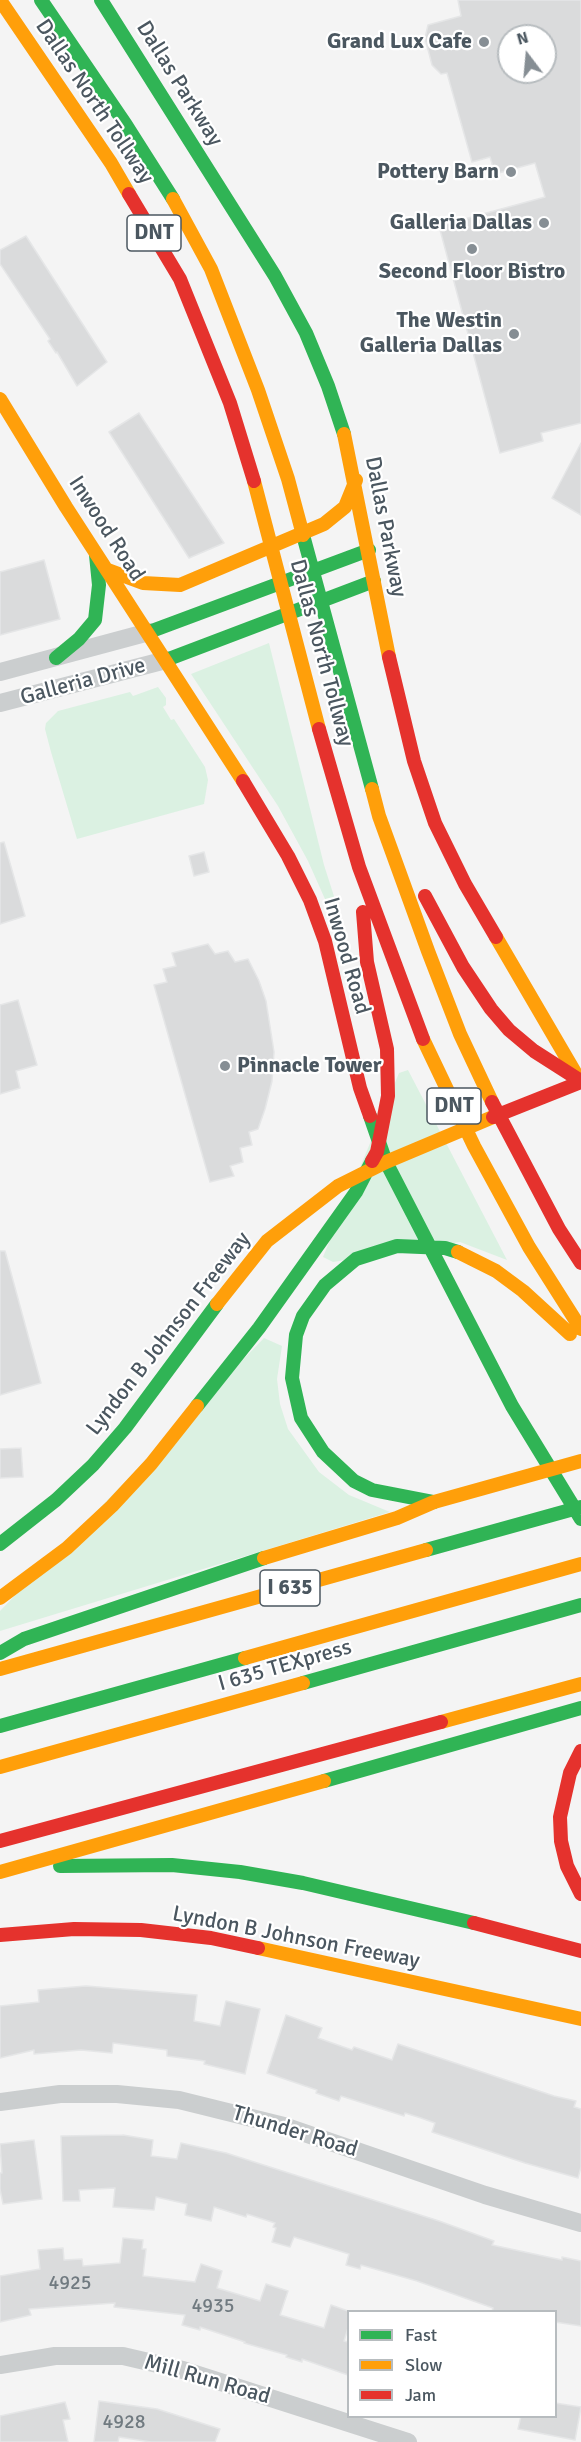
<!DOCTYPE html>
<style>
body{margin:0}
#map{position:relative;width:581px;height:2442px;overflow:hidden;background:#f4f4f4;font-family:Signika,sans-serif}
canvas{display:block}
.legend{position:absolute;left:347px;top:2310px;width:210px;height:108px;box-sizing:border-box;background:#fff;border:2px solid #b7bcbf;margin:0;padding:8px 10px;list-style:none;font-size:18px;color:#4b5760}
.legend li{display:flex;align-items:center;gap:12px;height:30px}
.legend b{width:30px;border:2px solid #b7bcbf}
.north{position:absolute;left:497px;top:24px;width:60px;height:60px;box-sizing:border-box;background:#fff;border:2px solid #b7bcbf;border-radius:50%;rotate:344deg;font-size:16px;font-weight:700;line-height:24px;text-align:center;color:#4b5760}
.north::after{content:'';display:block;margin:auto;width:21px;height:27px;background:#868e94;clip-path:polygon(50% 0,100% 100%,50% 72%,0 100%)}
</style>
<div id="map">
<canvas width="581" height="2442"></canvas>
<ul class="legend">
<li><b style="height:8px;background:#30b455"></b>Fast</li>
<li><b style="height:8px;background:#ff9f0a"></b>Slow</li>
<li><b style="height:8px;background:#e5322d"></b>Jam</li>
</ul>
<div class="north">N</div>
</div>
<script>
const g = document.querySelector('canvas').getContext('2d');
g.lineJoin = 'round';
function fill(path, color) {
  g.fillStyle = color;
  g.fill(path, 'evenodd');
}
function shape(rows) {
  const path = new Path2D();
  for (const r of rows) {
    path.moveTo(r[0], r[1]);
    for (let i = 2; i < r.length; i += 2) path.lineTo(r[i], r[i + 1]);
  }
  return path;
}
function strokePath(path, color, width, dash) {
  g.strokeStyle = color;
  g.lineWidth = width;
  g.lineCap = dash ? 'butt' : 'round';
  g.setLineDash(dash || []);
  g.stroke(path);
}
function write(font, color, halo, rows, align = 'center') {
  g.font = font + ' Signika,sans-serif';
  g.lineWidth = 4.5;
  g.setLineDash([]);
  g.textBaseline = 'middle';
  g.strokeStyle = halo;
  g.fillStyle = color;
  for (const [text, x, y, turn = 0] of rows) {
    g.save();
    g.translate(x, y);
    g.rotate((+turn || 0) * Math.PI / 180);
    g.textAlign = isNaN(turn) ? turn : align;
    if (halo) g.strokeText(text, 0, 0);
    g.fillText(text, 0, 0);
    g.restore();
  }
}
fill(shape([
 [269,643,324,865,340,915,333,917,308,861,278,806,191,674],
 [158,687,166,698,166,705,163,707,171,720,174,719,205,767,208,780,204,804,77,839,51,752,45,729,46,723,58,711,130,692,133,696],
 [408,1070,507,1260,460,1242,333,1262,323,1257,399,1073],
 [264,1338,282,1346,277,1379,280,1404,288,1429,319,1472,349,1495,390,1512,0,1631,0,1611]
]), '#dbf1e2');
const building = shape([
 [458,0,581,0,581,423,541,433,543,441,500,453,439,226,545,197,535,163,495,174,490,157,472,162,447,73,441,74,432,65,425,38,428,25,461,16,458,0],
 [509,36,545,36,545,72,509,72,509,36],
 [26,236,107,362,77,386,57,352,56,353,48,341,50,339,0,264,0,250,26,236],
 [139,413,224,543,189,558,109,432,139,413],
 [581,443,581,515,552,498,581,443],
 [44,560,60,619,0,635,0,572,44,560],
 [4,842,25,916,0,924,0,843,4,842],
 [204,852,209,872,194,876,189,856,204,852],
 [208,944,215,954,228,951,235,962,248,959,259,981,266,1001,274,1052,272,1081,265,1109,258,1129,249,1132,252,1145,240,1148,243,1162,230,1166,234,1176,210,1182,154,985,167,982,163,969,176,966,172,953,208,944],
 [18,1000,37,1065,16,1071,20,1088,0,1094,0,1005,18,1000],
 [0,1251,5,1251,41,1383,0,1395,0,1251],
 [21,1448,23,1477,0,1478,0,1449,21,1448],
 [86,1986,197,1995,194,2021,220,2026,226,2001,260,2009,245,2074,204,2064,205,2061,167,2056,167,2050,113,2043,112,2053,81,2050,34,2054,34,2050,0,2058,0,2006,39,2002,38,1990,86,1986],
 [286,2015,322,2028,318,2038,352,2050,354,2047,392,2060,398,2044,554,2096,576,2101,574,2107,581,2109,581,2167,578,2178,525,2163,432,2132,435,2123,421,2118,405,2113,404,2116,341,2096,339,2101,316,2093,317,2090,267,2073,286,2015],
 [123,2135,153,2140,151,2156,177,2159,181,2143,226,2153,439,2221,494,2241,492,2245,562,2260,562,2257,581,2261,581,2326,555,2322,555,2312,492,2312,493,2308,417,2281,361,2265,360,2269,346,2265,349,2254,294,2237,290,2247,272,2242,276,2228,273,2227,275,2223,247,2214,246,2217,214,2207,211,2221,185,2215,187,2204,156,2197,154,2210,113,2207,115,2188,79,2190,80,2201,63,2201,61,2136,123,2135],
 [34,2140,42,2199,3,2204,0,2189,0,2173,2,2173,0,2144,34,2140],
 [123,2238,143,2240,142,2249,146,2249,143,2276,195,2282,201,2264,222,2271,217,2288,260,2301,266,2284,288,2291,280,2315,324,2328,331,2305,348,2311,348,2328,344,2341,348,2342,348,2375,302,2359,302,2362,286,2357,287,2355,244,2343,245,2342,200,2327,200,2330,182,2325,185,2315,114,2307,115,2303,29,2309,31,2315,0,2322,0,2276,40,2269,38,2250,63,2248,64,2260,82,2259,83,2266,120,2263,123,2238],
 [99,2401,157,2409,220,2429,215,2442,151,2442,119,2437,118,2442,94,2442,99,2401],
 [65,2402,70,2419,63,2420,68,2442,0,2442,0,2416,65,2402],
 [555,2403,581,2407,575,2440,518,2429,521,2416,555,2416,555,2403]
]);
fill(building, '#dadbdc');
strokePath(building, '#e5e6e7', 1.5);
strokePath(shape([
 [0,672,149,632],
 [0,703,166,660],
 [0,2102,60,2094,117,2094,179,2100,284,2126,485,2195,581,2223],
 [0,2365,55,2356,123,2356,183,2370,408,2442]
]), '#cbcecf', 18);
strokePath(shape([
 [41,0,126,125,173,199],
 [101,0,275,276,306,333,328,386,344,434],
 [303,535,372,789],
 [149,632,369,550],
 [56,658,79,639,95,620,99,585,96,555],
 [166,660,374,581],
 [370,1116,386,1162,512,1406,581,1519],
 [197,1406,259,1328,356,1192,372,1161],
 [434,1502,372,1490,354,1481,323,1452,301,1418,292,1378,296,1335,303,1316,325,1285,356,1259,397,1246,445,1248,458,1252],
 [0,1544,56,1500,93,1465,125,1428,217,1304],
 [426,1550,581,1507],
 [0,1653,24,1639,264,1558],
 [303,1683,581,1605],
 [0,1726,245,1658],
 [324,1781,581,1708],
 [60,1866,172,1865,240,1872,303,1883,474,1923]
]), '#30b455', 14);
strokePath(shape([
 [0,0,111,163,129,194],
 [173,199,211,269,258,390,288,479,303,535],
 [0,399,66,507,243,781],
 [344,434,389,657],
 [254,481,319,729],
 [108,570,143,583,180,585,324,524,345,507,356,480],
 [372,789,379,816,428,951,460,1034,492,1102],
 [496,937,580,1081],
 [423,1039,474,1146,529,1247,581,1329],
 [458,1252,496,1271,523,1291,570,1334],
 [217,1304,267,1241,338,1186,386,1162,493,1117],
 [264,1558,397,1518,434,1502,581,1461],
 [0,1598,67,1548,112,1506,151,1464,197,1406],
 [245,1658,581,1564],
 [0,1669,426,1550],
 [441,1722,581,1684],
 [0,1767,303,1683],
 [0,1872,324,1781],
 [258,1948,581,2019]
]), '#ff9f0a', 14);
strokePath(shape([
 [129,194,180,279,230,403,254,481],
 [389,657,414,761,435,823,465,884,496,937],
 [319,729,359,867,423,1039],
 [243,781,288,856,310,900,325,941,360,1088,370,1116],
 [425,896,463,967,491,1009,509,1030,534,1051,581,1081],
 [363,912,367,962,387,1049,388,1096,377,1152,372,1161],
 [492,1102,559,1229,581,1263],
 [493,1117,581,1082],
 [581,1751,570,1773,560,1817,561,1841,567,1866,581,1894],
 [0,1841,441,1722],
 [474,1923,581,1951],
 [0,1935,74,1929,141,1930,211,1938,258,1948]
]), '#e5322d', 14);
for (const [x, y, r, color] of [
 [484,42,6,"#868e94"],
 [511,172,6,"#868e94"],
 [544,223,6,"#868e94"],
 [472,249,6,"#868e94"],
 [514,334,6,"#868e94"],
 [225,1066,6,"#868e94"]
]) {
  const dot = new Path2D();
  dot.arc(x, y, r, 0, 2 * Math.PI);
  g.fillStyle = color;
  g.fill(dot);
  strokePath(dot, '#fff', 2);
}
write('20px', '#707a80', null, [
 ["4925",70,2284],
 ["4935",213,2307],
 ["4928",124,2423]
]);
for (const [x, y, w] of [
 [154,233,54],
 [454,1106,54],
 [290,1588,60]
]) {
  const box = new Path2D();
  box.roundRect(x - w / 2, y - 18, w, 36, 4.5);
  g.fillStyle = '#fff';
  g.fill(box);
  strokePath(box, '#4b5760', 1.5);
}
write('bold 21px', '#4b5760', null, [
 ["DNT",154,233],
 ["DNT",454,1106],
 ["I 635",290,1588]
]);
write('bold 22px', '#4b5760', '#fff', [
 ["Grand Lux Cafe",472,42],
 ["Pottery Barn",499,172],
 ["Galleria Dallas",532,223],
 ["Second Floor Bistro",472,272,"center"],
 ["The Westin",502,321],
 ["Galleria Dallas",502,346],
 ["Pinnacle Tower",237,1066,"left"]
], 'right');
write('22px', '#4b5760', '#fff', [
 ["Dallas Parkway",179,84,58],
 ["Dallas North Tollway",94,102,56],
 ["Dallas Parkway",385,527,79],
 ["Inwood Road",106,529,57],
 ["Dallas North Tollway",321,653,75],
 ["Galleria Drive",83,682,-15],
 ["Inwood Road",346,956,74],
 ["Lyndon B Johnson Freeway",169,1334,-52],
 ["I 635 TEXpress",285,1666,-16],
 ["Lyndon B Johnson Freeway",296,1938,11],
 ["Thunder Road",295,2132,17],
 ["Mill Run Road",207,2380,16]
]);
</script>
